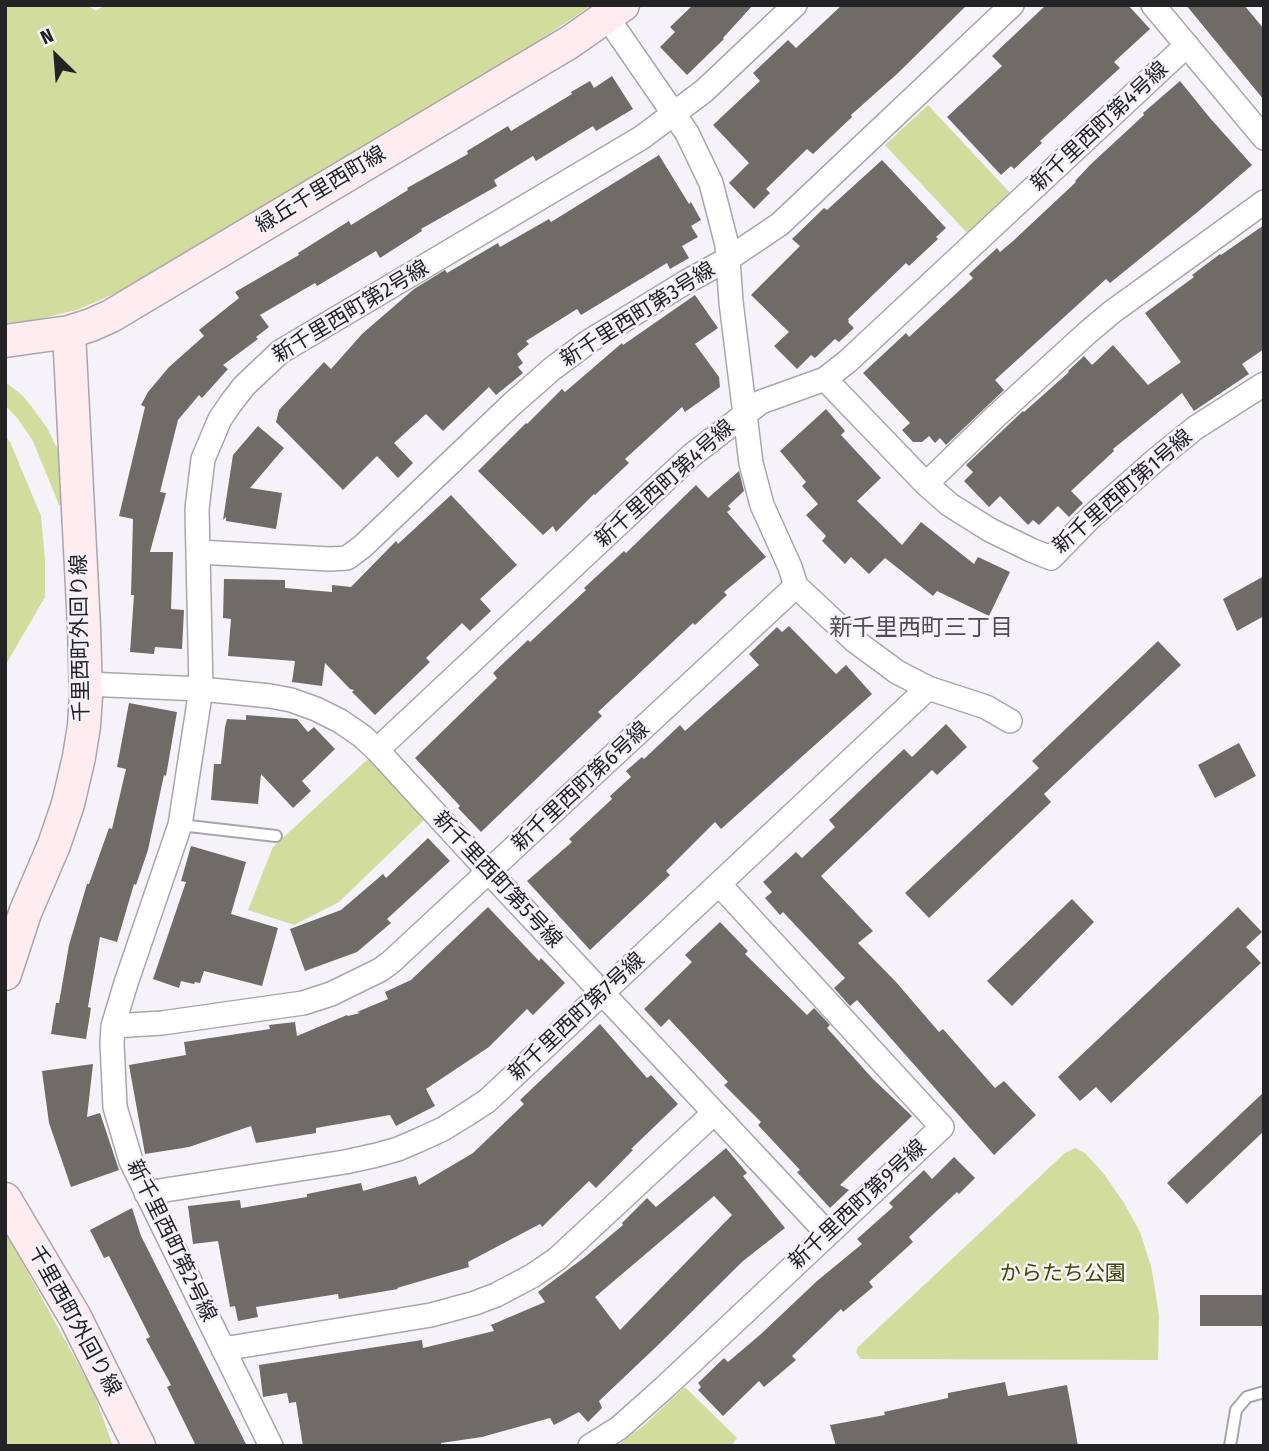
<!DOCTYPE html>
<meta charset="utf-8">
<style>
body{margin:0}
#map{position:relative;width:1269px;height:1451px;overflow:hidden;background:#f5f3f9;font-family:"Fira Sans Condensed",sans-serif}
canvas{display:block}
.frame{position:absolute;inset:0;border:7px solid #232224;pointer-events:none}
.north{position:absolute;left:21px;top:21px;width:70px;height:70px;-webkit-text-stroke:5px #f5f3f9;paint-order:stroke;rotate:335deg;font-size:19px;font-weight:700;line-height:28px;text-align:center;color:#232224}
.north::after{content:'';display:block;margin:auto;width:24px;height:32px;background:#232224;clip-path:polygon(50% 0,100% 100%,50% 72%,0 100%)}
</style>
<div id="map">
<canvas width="1269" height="1451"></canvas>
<div class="frame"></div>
<div class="north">N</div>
</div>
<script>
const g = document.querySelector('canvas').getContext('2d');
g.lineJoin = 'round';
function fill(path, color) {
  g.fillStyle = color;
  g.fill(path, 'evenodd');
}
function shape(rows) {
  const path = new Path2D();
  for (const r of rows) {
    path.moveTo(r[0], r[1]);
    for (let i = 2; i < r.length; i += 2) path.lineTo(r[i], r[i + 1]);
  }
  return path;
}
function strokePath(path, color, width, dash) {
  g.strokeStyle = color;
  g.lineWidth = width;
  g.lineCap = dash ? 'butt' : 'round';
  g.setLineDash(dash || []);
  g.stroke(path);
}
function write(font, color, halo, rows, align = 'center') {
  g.font = font + ' "Fira Sans Condensed","Noto Sans JP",sans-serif';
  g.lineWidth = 5;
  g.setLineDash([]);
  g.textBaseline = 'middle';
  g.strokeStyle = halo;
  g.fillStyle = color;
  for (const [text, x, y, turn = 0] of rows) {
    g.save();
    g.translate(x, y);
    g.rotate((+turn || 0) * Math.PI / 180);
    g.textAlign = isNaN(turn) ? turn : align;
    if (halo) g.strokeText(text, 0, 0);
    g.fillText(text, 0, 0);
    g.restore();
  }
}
fill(shape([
 [5,5,87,5,96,11,104,5,592,5,531,46,132,286,77,310,35,320,5,323],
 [928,105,1012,195,969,235,885,145],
 [5,382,22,395,32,407,47,428,60,454,64,505,59,505,33,441,18,419,5,405],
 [5,436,10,442,41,516,45,559,45,597,5,666],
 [368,759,425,819,339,902,294,925,248,910,273,847],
 [1075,1148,1085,1153,1104,1174,1124,1203,1140,1232,1151,1266,1155,1289,1159,1316,1158,1360,861,1359,859,1357,856,1352,858,1347,1065,1153],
 [5,1231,93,1391,113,1446,5,1446],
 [685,1387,737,1438,731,1446,617,1446,643,1426]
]), '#d1dc9d');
fill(shape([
 [693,5,753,5,723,38,724,39,687,75,660,47,675,32,670,27],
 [842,5,967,5,897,74,851,115,852,117,813,154,807,149,766,189,770,193,754,209,729,183,749,163,713,125,760,81,753,73,788,40,796,48],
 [1046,5,1128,5,1150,29,1114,62,1120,68,1040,141,1042,143,1014,169,1011,166,1001,175,947,117,1002,66,992,56],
 [1186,5,1244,5,1264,29,1264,100],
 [612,76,633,109,596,131,593,126,536,161,533,156,494,180,497,186,421,229,422,231,380,258,376,251,317,286,315,283,260,315,269,327,256,337,258,339,223,365,228,369,202,398,199,395,178,420,160,492,166,493,150,552,173,552,171,609,184,610,182,649,155,647,154,654,130,652,134,595,131,595,133,519,119,516,145,407,141,405,148,392,169,367,204,336,199,330,239,298,235,292,299,255,298,253,349,221,351,225,408,190,407,188,468,154,467,151,508,126,511,131,572,94,571,92,590,81,594,88],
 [1180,81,1210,118,1252,165,1200,210,1110,283,1106,279,995,380,1004,390,946,445,940,438,935,443,929,436,922,442,913,442,902,430,910,423,863,373,906,333,909,337,973,278,969,274,997,248,1000,252,1013,241,1076,182,1075,181,1091,164,1144,115,1143,113],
 [659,155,689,204,691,202,701,220,691,226,698,237,682,246,689,258,670,269,667,263,581,315,577,309,526,341,529,344,517,354,523,363,518,367,523,373,496,395,489,387,443,431,426,414,394,443,413,463,398,478,377,456,343,490,276,422,279,410,324,362,331,369,362,334,414,289,445,270,447,273,498,243,500,247,549,219,551,222],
 [882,160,946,228,936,237,938,239,909,266,906,263,848,319,849,321,848,322,854,328,839,342,835,339,815,358,811,355,797,369,774,346,789,332,751,295,800,246,792,239,824,208,827,210],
 [1264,225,1264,349,1242,364,1249,374,1194,411,1182,393,1113,449,1114,451,1071,491,1083,503,1069,517,1058,506,1039,525,1033,520,1028,525,1000,496,989,507,964,481,973,472,966,465,1023,411,1024,412,1069,372,1068,371,1084,356,1092,365,1113,345,1148,385,1181,362,1145,313,1194,277,1192,275,1220,254,1221,255],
 [695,295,718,328,695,344,719,377,720,387,685,412,682,407,625,459,629,463,595,495,594,494,556,532,553,526,543,535,478,471,526,423,527,424,562,389,565,392,622,343,623,345],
 [826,409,845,431,841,435,881,478,857,501,902,545,921,522,974,564,978,557,1010,572,989,616,937,591,933,596,885,558,869,574,851,557,845,564,822,541,826,536,806,515,818,504,802,486,806,482,780,451],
 [258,426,284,448,250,488,282,493,276,529,226,521,226,517,223,520,233,455],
 [739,471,744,491,728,506,731,509,727,512,766,557,724,592,727,595,695,625,693,623,598,712,602,716,481,832,458,808,460,806,415,758,497,678,493,673,528,640,530,642,586,590,584,588,624,551,626,553,696,485,708,498],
 [451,495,517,565,480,599,491,611,470,631,462,623,426,658,430,662,375,715,352,692,354,690,350,689,325,663,322,686,292,682,295,661,228,656,231,619,223,618,224,579,285,580,285,588,332,592,332,585,351,587,396,541,398,544],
 [1264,576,1264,616,1237,631,1223,599],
 [789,626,836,674,846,665,872,694,721,829,715,822,666,871,670,875,590,950,527,881,572,842,569,839,612,799,610,796,631,777,626,771,642,757,644,759,680,725,685,731,759,665,749,654,777,627,782,632],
 [1158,641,1181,665,1044,794,1051,802,929,918,905,893,1039,768,1032,761],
 [129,703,177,712,166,776,164,775,148,850,136,885,134,884,117,942,100,937,88,1007,91,1008,86,1039,51,1034,56,1003,59,1003,69,945,87,884,89,884,109,828,112,829,126,769,117,767],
 [246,715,297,719,308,732,314,727,335,749,302,781,311,791,293,808,261,774,258,804,211,800,214,764,221,764,225,727,227,719,246,720],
 [946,724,967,747,937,775,932,770,821,876,873,931,858,943,896,982,939,1032,943,1029,995,1088,1004,1081,1036,1115,994,1155,857,1000,850,1006,834,988,845,978,783,912,780,915,765,898,772,892,763,882,796,852,802,858,835,827,829,820,904,749,912,757],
 [1239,743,1256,776,1215,798,1198,765],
 [428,838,450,861,387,919,391,923,357,952,305,971,290,929,341,910,383,874,386,878],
 [191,846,246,862,231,914,278,928,262,986,204,971,200,983,195,982,194,984,181,981,179,988,153,979,186,882,181,881],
 [1072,899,1094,922,1012,1006,987,981],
 [488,907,539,961,541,958,565,983,533,1015,527,1009,489,1047,426,1089,435,1106,396,1126,390,1115,316,1128,316,1133,256,1143,251,1126,189,1147,145,1154,129,1065,186,1055,184,1042,270,1029,269,1025,295,1022,297,1036,347,1015,348,1016,360,1013,357,1012,388,999,385,992,411,980],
 [1238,907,1262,932,1246,947,1261,963,1111,1103,1096,1087,1080,1101,1058,1077],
 [720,922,748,951,745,954,807,1015,814,1008,830,1025,827,1028,873,1079,912,1116,840,1185,849,1190,830,1208,797,1172,800,1170,758,1125,761,1122,724,1085,728,1082,669,1019,661,1027,644,1009,692,962,685,955],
 [600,1024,647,1078,651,1075,678,1104,631,1149,633,1150,596,1188,589,1181,542,1227,540,1224,468,1262,469,1267,397,1288,398,1289,339,1299,338,1294,256,1307,258,1317,238,1321,235,1306,230,1307,218,1241,193,1244,188,1206,240,1200,241,1208,307,1197,307,1194,361,1183,363,1191,416,1176,419,1185,473,1153,524,1104,520,1100],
 [93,1064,87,1117,100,1113,119,1170,71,1187,49,1123,42,1071],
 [1264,1092,1264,1131,1187,1204,1167,1183],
 [726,1148,747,1173,743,1176,785,1228,743,1261,656,1347,599,1401,602,1408,588,1422,579,1412,554,1425,550,1418,482,1437,441,1443,441,1446,303,1446,296,1402,289,1403,287,1393,263,1397,259,1365,422,1340,423,1348,494,1331,491,1325,545,1302,538,1292,585,1257,623,1225,622,1223,647,1198,656,1207],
 [714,1196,732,1215,620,1330,595,1297],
 [954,1157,975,1178,959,1194,957,1192,909,1237,913,1242,869,1282,873,1287,843,1312,841,1309,792,1356,796,1360,764,1387,759,1381,723,1416,698,1390,701,1387,698,1383,724,1358,728,1362,761,1334,817,1281,862,1244,857,1239,893,1207,889,1203,924,1170,932,1179],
 [132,1208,141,1236,247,1446,196,1446,167,1387,171,1385,146,1339,150,1337,109,1256,104,1258,90,1230],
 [1200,1295,1264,1295,1264,1326,1200,1326],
 [1005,1382,1008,1396,1067,1385,1078,1446,836,1446,830,1425,885,1415,884,1412,948,1398,948,1393]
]), '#6f6c67');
const lane = shape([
 [180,825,276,836],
 [1230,1446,1236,1410,1247,1397,1264,1392]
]);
const street = shape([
 [1153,5,1264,138],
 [607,17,687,133,711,183,727,245,731,302,751,463,762,505,790,567,796,586,855,641,897,672,928,688,986,707,1010,721],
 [825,379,926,484,950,505,990,530,1031,550,1051,558,1092,516,1158,458,1195,428,1264,384],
 [926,484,995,417,1087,333,1112,312,1264,202],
 [198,552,330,559,347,558,363,546,512,404,552,369,588,342,686,282,728,259,780,224,1012,5],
 [86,684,201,689,270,696,291,700,316,709,340,721,362,736,377,750,489,872,828,1234],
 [377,750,692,455,761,402,825,379,848,361,1187,45],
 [113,1026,162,1023,303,1003,331,994,380,970,391,962,796,586],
 [146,1193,345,1162,377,1155,398,1149,419,1140,443,1129,464,1116,487,1101,928,688],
 [223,1349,431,1315,475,1303,496,1295,532,1276,557,1259,714,1113],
 [271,1446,131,1161,115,1107,112,1043,113,1026,126,983,180,825,201,689,197,509,203,459,220,419,231,403,244,386,280,352,641,138,704,91,795,5],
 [590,1446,619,1428,665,1387,942,1127,719,884]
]);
const secondary = shape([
 [5,341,69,332,91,325,111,316,570,42,623,5],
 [5,974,25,913,54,845,68,804,79,757,84,726,86,696,84,627,69,332],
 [5,1199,75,1317,139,1446]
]);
strokePath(lane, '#a8a6ac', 14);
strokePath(street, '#a8a6ac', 26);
strokePath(secondary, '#a8a6ac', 35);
strokePath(lane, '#fff', 10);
strokePath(street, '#fff', 23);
strokePath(secondary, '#feecf0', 32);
write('21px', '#232224', '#f5f3f9', [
 ["新千里西町第4号線",1100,127,-43],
 ["緑丘千里西町線",321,190,-31],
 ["新千里西町第2号線",351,312,-31],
 ["新千里西町第3号線",638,315,-32],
 ["新千里西町第4号線",665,484,-42],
 ["新千里西町第1号線",1123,492,-41],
 ["千里西町外回り線",81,638,-91],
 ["新千里西町第6号線",581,787,-43],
 ["新千里西町第5号線",497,880,47],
 ["新千里西町第7号線",577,1017,-43],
 ["新千里西町第9号線",858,1205,-43],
 ["新千里西町第2号線",171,1241,64],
 ["千里西町外回り線",74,1321,61]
]);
write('21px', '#404700', '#f5f3f9', [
 ["からたち公園",1063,1274]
]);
write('23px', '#4e4c51', '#f5f3f9', [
 ["新千里西町三丁目",921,629]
]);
</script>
